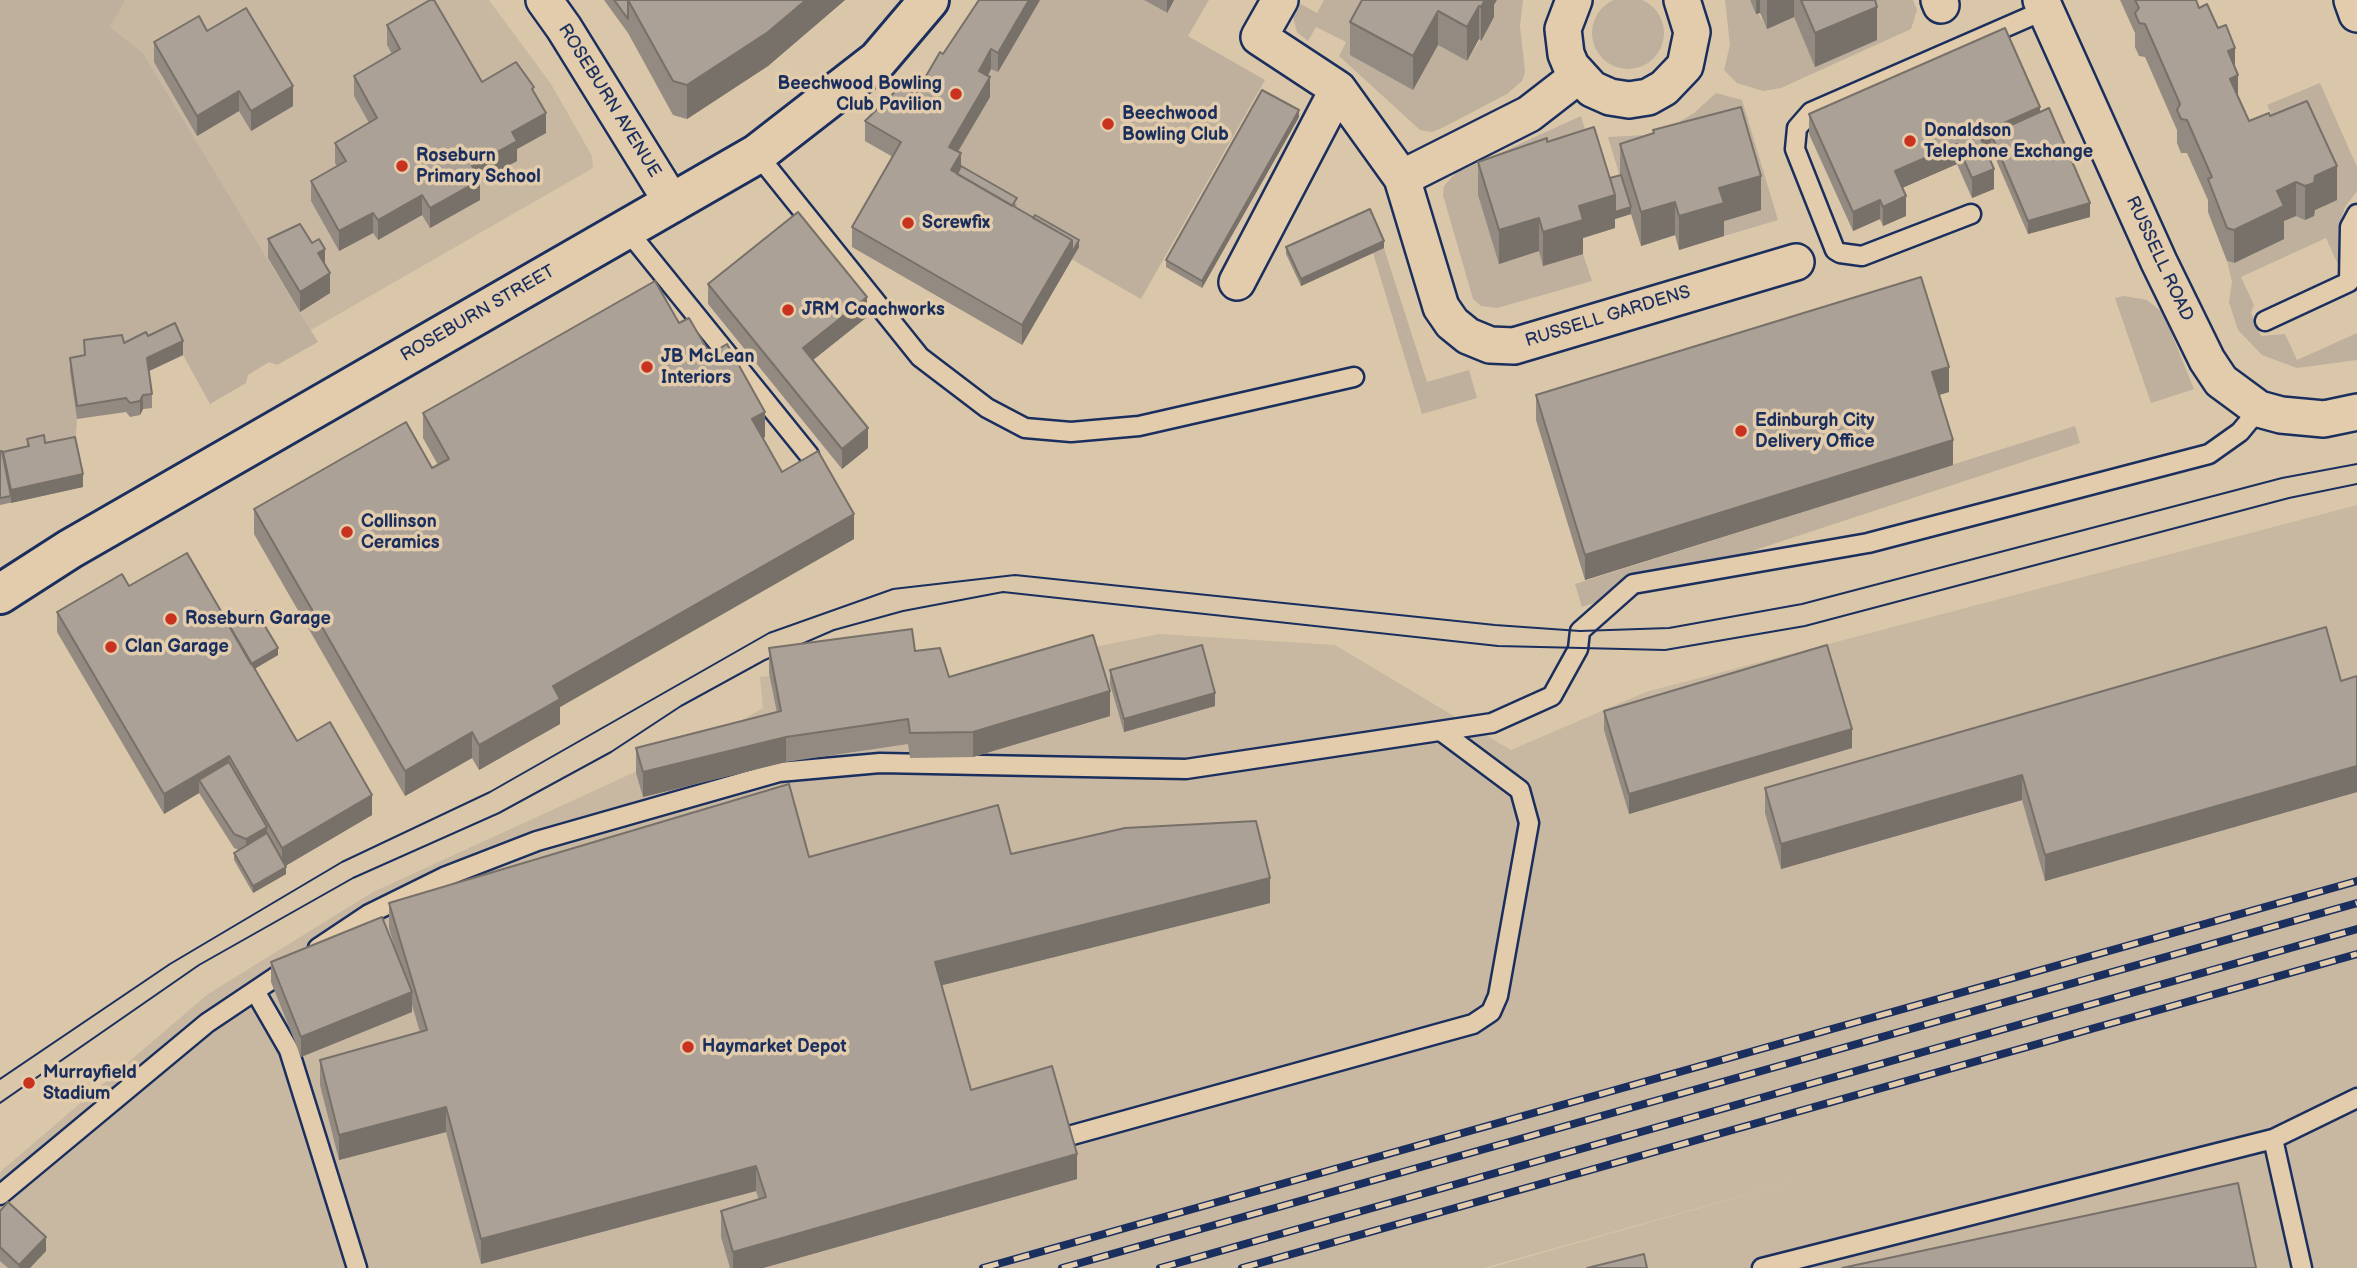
<!DOCTYPE html>
<style>
body{margin:0}
canvas{display:block;background:#dac6a9}
</style>
<canvas width="2357" height="1268"></canvas>
<script>
const g = document.querySelector('canvas').getContext('2d');
g.lineJoin = 'round';
function fill(path, color) {
  g.fillStyle = color;
  g.fill(path, 'evenodd');
}
function shape(rows) {
  const path = new Path2D();
  for (const r of rows) {
    if (r.length === 3) {
      path.moveTo(r[0] + r[2], r[1]);
      path.arc(r[0], r[1], r[2], 0, 2 * Math.PI);
      continue;
    }
    path.moveTo(r[0], r[1]);
    for (let i = 2; i < r.length; i += 2) path.lineTo(r[i], r[i + 1]);
  }
  return path;
}
function strokePath(path, color, width, dash) {
  g.strokeStyle = color;
  g.lineWidth = width;
  g.lineCap = dash ? 'butt' : 'round';
  g.setLineDash(dash || []);
  g.stroke(path);
}
function write(font, color, halo, rows, align = 'center') {
  g.font = font + ' "Balsamiq Sans",sans-serif';
  g.lineWidth = 7;
  g.setLineDash([]);
  g.textBaseline = 'middle';
  g.strokeStyle = halo;
  g.fillStyle = color;
  for (const [text, x, y, turn = 0] of rows) {
    g.save();
    g.translate(x, y);
    g.rotate((+turn || 0) * Math.PI / 180);
    g.textAlign = isNaN(turn) ? turn : align;
    if (halo) g.strokeText(text, 0, 0);
    g.fillText(text, 0, 0);
    g.restore();
  }
}
fill(shape([
 [125,0,489,0,551,84,592,156,593,168,311,330,143,53,109,27],
 [2357,505,2357,1268,1489,1268,1806,1178,1484,1268,0,1268,0,1172,208,994,373,892,720,733,763,708,760,677,914,663,920,682,1159,634,1335,645,1511,750,1646,692]
]), '#c8b8a2');
fill(shape([
 [1628,33,36],
 [0,0,125,0,110,27,143,53,318,342,277,365,269,362,248,375,246,383,210,404,183,355,70,372,77,419,75,450,0,458],
 [992,0,1144,0,1166,13,1174,0,1209,0,1188,36,1265,80,1141,299,865,141,914,114],
 [1324,0,1366,0,1413,90,1438,45,1467,61,1494,18,1489,14,1497,0,1523,0,1520,26,1525,72,1522,81,1507,94,1442,128,1432,132,1420,130,1339,56,1346,42,1316,27,1308,41,1297,32,1293,17,1297,2,1317,13],
 [1725,0,1750,0,1767,28,1794,17,1815,66,1860,0,1913,0,1917,10,1911,29,1781,88,1763,91,1737,83,1724,70,1730,45],
 [2320,83,2357,167,2357,191,2345,207,2338,229,2339,267,2326,238,2241,277,2254,305,2251,313,2261,336,2285,334,2297,360,2357,333,2357,360,2297,368,2262,355,2238,330,2229,302,2232,282,2227,261,2234,263,2277,224,2296,216,2314,216,2316,209,2267,105],
 [1716,93,1742,100,1778,220,1724,236,1719,222,1620,177,1608,137,1646,135,1671,127,1694,113],
 [1581,116,1594,161,1499,264,1539,251,1583,254,1592,281,1497,308,1481,306,1473,299,1443,195,1444,186,1456,173],
 [1384,248,1427,382,1469,370,1477,398,1422,414,1373,253],
 [2124,296,2147,300,2163,313,2194,389,2151,403,2115,298],
 [2075,426,2080,443,1582,607,1575,584]
]), '#beb09d');
const lane = shape([
 [757,154,920,357,987,408,1025,428,1071,432,1139,426,1354,377],
 [1971,214,1862,256,1840,253,1835,250,1795,149,1797,128,1811,112,2045,10],
 [627,230,809,455],
 [2265,321,2349,282,2350,227,2357,214],
 [318,948,369,914,444,877,537,841,779,772,880,763,1186,769,1492,723,1552,696,1578,649,1580,631,1633,584,1868,543,2209,454,2240,432,2259,409],
 [255,991,289,1050,357,1268],
 [1065,1137,1473,1024,1491,1012,1498,996,1529,823,1520,790,1441,731],
 [0,1195,207,1023,289,968],
 [1762,1268,2273,1139],
 [2302,1268,2273,1139,2357,1098]
]);
const street = shape([
 [544,0,564,28,673,204],
 [1280,0,1259,37,1338,89,1402,178,1441,307,1452,323,1468,336,1490,345,1514,346,1796,262],
 [1574,0,1563,29,1566,54,1571,66,1592,89,1610,97,1629,100,1648,97,1664,88,1685,66,1692,32,1682,0],
 [1939,0,1941,5],
 [2041,0,2159,262,2207,360,2221,381,2259,409,2281,415,2324,419,2357,412],
 [2352,0,2357,14],
 [1402,178,1529,114,1578,76],
 [1237,282,1338,89]
]);
const secondary = shape([
 [0,594,70,549,757,154,878,60,929,0]
]);
strokePath(lane, '#1b2f5e', 23);
strokePath(street, '#1b2f5e', 40);
strokePath(secondary, '#1b2f5e', 44);
strokePath(lane, '#e2ccac', 18);
strokePath(street, '#e2ccac', 35);
strokePath(secondary, '#e2ccac', 38);
strokePath(shape([
 [0,1079,170,964,342,862,490,792,769,633,893,589,1015,575,1495,625,1580,631,1669,628,1802,604,2282,478,2357,464],
 [0,1103,199,965,353,878,499,813,611,752,681,706,765,660,834,630,903,611,1003,592,1498,646,1665,650,1805,626,2289,498,2357,484]
]), '#1b2f5e', 2);
const rail = shape([
 [983,1268,2357,881],
 [1062,1268,2357,903],
 [1160,1268,2357,929],
 [1242,1268,2357,954]
]);
strokePath(rail, '#1b2f5e', 8);
strokePath(rail, '#e2ccac', 5, [16]);
fill(shape([
 [604,0,845,0,768,66,687,119,673,115,628,33],
 [1040,0,998,72,991,69,988,76,990,97,958,152,961,166,1017,205,1015,207,1079,247,1022,345,852,247,852,227,893,157,865,141,865,121,915,95,943,54],
 [1144,0,1174,0,1167,13],
 [1750,0,1875,0,1877,40,1815,67,1794,17,1767,29,1760,13,1756,14],
 [2120,0,2196,0,2199,8,2235,67,2238,98,2249,121,2270,116,2337,200,2315,210,2314,216,2305,220,2296,216,2284,221,2284,239,2234,263,2227,261,2208,212,2208,200,2187,153,2181,153,2177,143,2177,130,2145,57,2139,56,2135,47,2135,33],
 [1494,5,1494,17,1481,41,1479,39,1467,61,1438,45,1413,90,1350,55,1350,22],
 [387,25,482,82,534,93,546,133,517,149,517,161,480,181,480,200,430,228,422,215,378,240,373,233,339,251,311,201,311,181,337,166,335,163,335,143,369,123,354,96,354,76,392,54,387,45],
 [154,42,293,106,251,131,239,111,197,136,154,62],
 [2040,112,2090,217,2028,234,1991,148,1986,150,1994,189,1972,198,1957,164,1902,188,1906,216,1883,226,1880,219,1853,231,1809,134,1809,114],
 [1299,117,1202,288,1166,267,1166,260],
 [1653,130,1761,210,1724,221,1724,236,1679,250,1675,235,1641,246,1631,214,1615,219,1615,228,1583,238,1583,254,1543,266,1539,251,1499,264,1478,195,1478,162,1610,178,1620,175,1620,144,1653,134],
 [268,239,325,265,330,293,300,312,268,258],
 [1286,247,1384,248,1301,286,1286,254],
 [708,284,867,317,813,360,868,448,842,469,708,304],
 [679,323,710,354,765,437,763,439,782,472,854,539,560,707,560,724,479,770,472,758,405,796,254,534,254,509,432,468,438,465,423,438,423,413],
 [148,336,183,355,149,371,152,394,152,408,143,409,140,415,130,417,126,412,77,419,70,372,70,358,84,356,84,340,124,343],
 [1949,392,1939,395,1953,465,1585,580,1536,420,1536,395],
 [27,439,45,443,83,487,0,505,0,451,3,456,27,446],
 [129,586,229,626,278,655,254,669,297,741,372,815,285,866,286,874,253,893,234,860,234,853,239,850,234,848,199,793,164,814,57,632,57,612],
 [769,648,915,651,949,677,1110,716,973,757,910,758,908,744,786,762,643,797,636,773,636,748,777,713,769,673],
 [1110,670,1215,706,1124,732,1110,684],
 [2357,676,2357,792,2045,881,2022,800,1781,869,1765,813,1765,788,2341,681],
 [1604,711,1852,748,1629,814,1604,730],
 [1011,854,1270,903,942,985,971,1090,1077,1179,763,1268,730,1268,721,1237,721,1211,759,1200,756,1191,481,1264,446,1132,339,1160,320,1085,320,1060,420,1032,412,1005,412,1012,301,1057,271,982,271,962,397,955,389,928,389,903,809,857],
 [0,1211,46,1251,30,1268,8,1268,0,1261]
]), '#938a81');
fill(shape([
 [806,0,845,0,768,66,687,119,687,85],
 [1029,0,1040,0,998,72,998,53],
 [1167,0,1174,0,1167,13],
 [1485,0,1497,0,1494,5,1494,17,1481,41,1481,7],
 [1756,0,1760,0,1760,13,1756,14],
 [1767,0,1794,0,1794,17,1767,29],
 [1479,6,1479,39,1467,61,1467,27],
 [1877,7,1877,40,1815,67,1815,33],
 [1438,11,1438,45,1413,90,1413,56],
 [2235,48,2235,76,2238,75,2238,108,2230,112,2228,51],
 [991,49,991,69,979,91,979,71],
 [990,77,990,97,949,166,949,147],
 [293,86,293,106,251,131,251,111],
 [239,91,239,111,197,136,197,116],
 [2040,107,2040,126,1991,134,1991,148,1979,153,1979,134],
 [1299,110,1299,117,1202,288,1202,281],
 [546,113,546,133,517,149,517,161,480,181,480,200,430,228,430,208,472,166,512,132],
 [1957,144,1957,164,1895,191,1895,171],
 [961,153,961,173,954,185,951,170],
 [2337,166,2337,200,2315,210,2314,216,2305,220,2305,186,2315,176],
 [1994,169,1994,189,1972,198,1972,178],
 [1761,176,1761,210,1724,221,1724,236,1679,250,1679,216,1719,188],
 [2296,182,2296,216,2284,221,2284,239,2234,263,2234,230,2277,191],
 [422,195,422,215,378,240,378,220],
 [1615,195,1631,207,1631,214,1615,219,1615,228,1583,238,1583,254,1543,266,1543,232,1579,206],
 [1906,196,1906,216,1883,226,1883,207],
 [1880,200,1880,219,1853,231,1853,212],
 [1675,202,1675,235,1641,246,1641,212],
 [2090,203,2090,217,2028,234,2028,221],
 [373,213,373,233,339,251,339,231],
 [1539,218,1539,251,1499,264,1499,230],
 [1072,240,1079,240,1079,247,1022,345,1022,325],
 [1384,241,1384,248,1301,286,1301,279],
 [325,249,325,269,318,253],
 [330,273,330,293,300,312,300,292],
 [867,297,867,317,803,368,803,348],
 [183,341,183,355,147,372,147,358],
 [1949,367,1949,392,1932,397,1932,372],
 [143,395,143,409,140,415,140,401],
 [765,412,765,437,752,445,752,419],
 [868,428,868,448,842,469,842,449],
 [1953,440,1953,465,1585,580,1585,555],
 [83,474,83,487,11,503,11,490],
 [854,514,854,539,560,707,560,724,479,770,479,745,553,686],
 [278,648,278,655,246,674,246,667],
 [1110,691,1110,716,973,757,973,732],
 [1215,693,1215,706,1124,732,1124,719],
 [1852,729,1852,748,1629,814,1629,794],
 [472,732,472,758,405,796,405,771],
 [786,737,786,762,643,797,643,772],
 [229,756,229,776,199,780,199,793,164,814,164,794],
 [2357,766,2357,792,2045,881,2045,855],
 [2022,775,2022,800,1781,869,1781,844],
 [372,795,372,815,282,868,282,848],
 [267,827,267,840,246,853,246,839],
 [286,867,286,874,253,893,253,886],
 [1270,878,1270,903,935,987,935,962],
 [412,992,412,1012,301,1057,301,1037],
 [446,1107,446,1132,339,1160,339,1135],
 [1077,1154,1077,1179,763,1268,733,1268,733,1252],
 [756,1166,756,1191,481,1264,481,1239],
 [46,1237,46,1251,30,1268,19,1268,19,1265]
]), '#787169');
const building = shape([
 [430,0,434,0,482,82,516,62,534,87,532,89,546,113,512,132,517,141,472,166,480,180,430,208,422,195,378,220,373,213,339,231,311,181,346,161,335,143,377,118,354,76,400,49,387,25,430,0],
 [614,0,628,0,628,19,614,0],
 [628,0,806,0,768,32,687,85,673,81,628,0],
 [979,0,1029,0,998,53,991,49,979,71,990,77,949,147,961,153,951,170,1072,240,1022,325,852,227,901,142,865,121,901,86,915,95,940,52,943,54,979,0],
 [1362,0,1485,0,1481,7,1479,6,1467,27,1438,11,1413,56,1350,22,1362,0],
 [1801,0,1875,0,1877,7,1815,33,1801,0],
 [2135,0,2196,0,2199,8,2207,4,2218,28,2226,25,2235,48,2228,51,2238,75,2230,79,2249,121,2269,113,2270,116,2307,101,2337,166,2315,176,2314,183,2305,186,2296,182,2277,191,2284,206,2234,230,2227,228,2208,179,2212,177,2187,120,2181,119,2177,110,2180,104,2145,24,2139,23,2135,13,2139,8,2135,0],
 [246,8,293,86,251,111,239,91,197,116,154,42,199,16,207,31,246,8],
 [2005,28,2040,107,1979,134,1994,169,1972,178,1957,144,1895,171,1906,196,1883,207,1880,200,1853,212,1809,114,2005,28],
 [1262,90,1299,110,1202,281,1166,260,1262,90],
 [1741,107,1761,176,1719,188,1724,203,1679,216,1675,202,1641,212,1620,144,1654,133,1653,130,1741,107],
 [2049,108,2090,203,2028,221,1991,134,2049,108],
 [1594,127,1615,195,1579,206,1583,220,1543,232,1539,218,1499,230,1478,162,1547,138,1547,142,1594,127],
 [961,166,1017,198,1012,206,957,174,961,166],
 [1621,175,1631,207,1615,212,1615,195,1610,178,1621,175],
 [1370,209,1384,241,1301,279,1286,247,1370,209],
 [798,212,867,297,803,348,868,428,842,449,708,284,798,212],
 [1035,215,1079,240,1072,253,1072,240,1033,218,1035,215],
 [300,224,312,243,319,239,325,249,318,253,330,273,300,292,268,239,300,224],
 [1921,277,1949,367,1932,372,1953,440,1585,555,1536,395,1921,277],
 [655,281,679,323,689,318,710,354,727,344,765,412,752,419,782,472,818,451,854,514,553,686,560,699,479,745,472,732,405,771,254,509,406,422,432,468,449,459,423,413,655,281],
 [175,323,183,341,147,358,152,394,143,395,140,401,130,403,126,398,77,406,70,358,85,355,84,340,122,335,124,343,146,332,148,336,175,323],
 [44,435,45,443,75,437,83,474,11,490,3,452,29,446,27,439,44,435],
 [0,451,2,451,11,496,0,498,0,451],
 [187,553,297,741,330,722,372,795,282,848,229,756,164,794,57,612,122,574,129,586,187,553],
 [256,611,278,648,251,664,229,626,256,611],
 [2326,627,2341,681,2357,676,2357,766,2045,855,2022,775,1781,844,1765,788,2326,627],
 [912,629,915,651,940,648,949,677,1093,635,1110,691,973,732,910,733,908,719,786,737,643,772,636,748,781,711,769,648,912,629],
 [1202,645,1215,693,1124,719,1110,670,1202,645],
 [1827,645,1852,729,1629,794,1604,711,1827,645],
 [229,762,267,827,246,839,234,834,199,780,229,762],
 [789,784,809,857,998,805,1011,854,1125,828,1256,821,1270,878,935,962,971,1090,1052,1066,1077,1154,733,1252,721,1211,766,1197,756,1166,481,1239,446,1107,339,1135,320,1060,427,1030,389,903,789,784],
 [267,833,286,867,253,886,234,853,267,833],
 [382,917,412,992,301,1037,271,962,382,917],
 [2238,1183,2256,1268,1842,1268,2238,1183],
 [8,1202,46,1237,19,1265,0,1247,0,1211,8,1202],
 [1644,1254,1647,1268,1587,1268,1644,1254]
]);
fill(building, '#aba196');
strokePath(building, '#787169', 2);
for (const [x, y, r, color] of [
 [956,94,7,"#c8321e"],
 [1108,124,7,"#c8321e"],
 [1910,141,7,"#c8321e"],
 [402,166,7,"#c8321e"],
 [908,223,7,"#c8321e"],
 [788,310,7,"#c8321e"],
 [647,367,7,"#c8321e"],
 [1741,431,7,"#c8321e"],
 [347,532,7,"#c8321e"],
 [171,619,7,"#c8321e"],
 [111,647,7,"#c8321e"],
 [688,1047,7,"#c8321e"],
 [29,1083,7,"#c8321e"]
]) {
  const dot = new Path2D();
  dot.arc(x, y, r, 0, 2 * Math.PI);
  g.fillStyle = color;
  g.fill(dot);
  strokePath(dot, '#e2ccac', 2.5);
}
write('bold 18px', '#1b2f5e', '#e2ccac', [
 ["Beechwood Bowling",942,84,"right"],
 ["Club Pavilion",942,105,"right"],
 ["Beechwood",1122,114],
 ["Bowling Club",1122,135],
 ["Donaldson",1924,131],
 ["Telephone Exchange",1924,152],
 ["Roseburn",416,156],
 ["Primary School",416,177],
 ["Screwfix",922,223],
 ["JRM Coachworks",802,310],
 ["JB McLean",661,357],
 ["Interiors",661,378],
 ["Edinburgh City",1755,421],
 ["Delivery Office",1755,442],
 ["Collinson",361,522],
 ["Ceramics",361,543],
 ["Roseburn Garage",185,619],
 ["Clan Garage",125,647],
 ["Haymarket Depot",702,1047],
 ["Murrayfield",43,1073],
 ["Stadium",43,1094]
], 'left');
write('18px', '#1b2f5e', '#e2ccac', [
 ["ROSEBURN AVENUE",609,101,58],
 ["RUSSELL ROAD",2159,259,65],
 ["ROSEBURN STREET",478,314,-30],
 ["RUSSELL GARDENS",1608,317,-17]
]);
</script>
